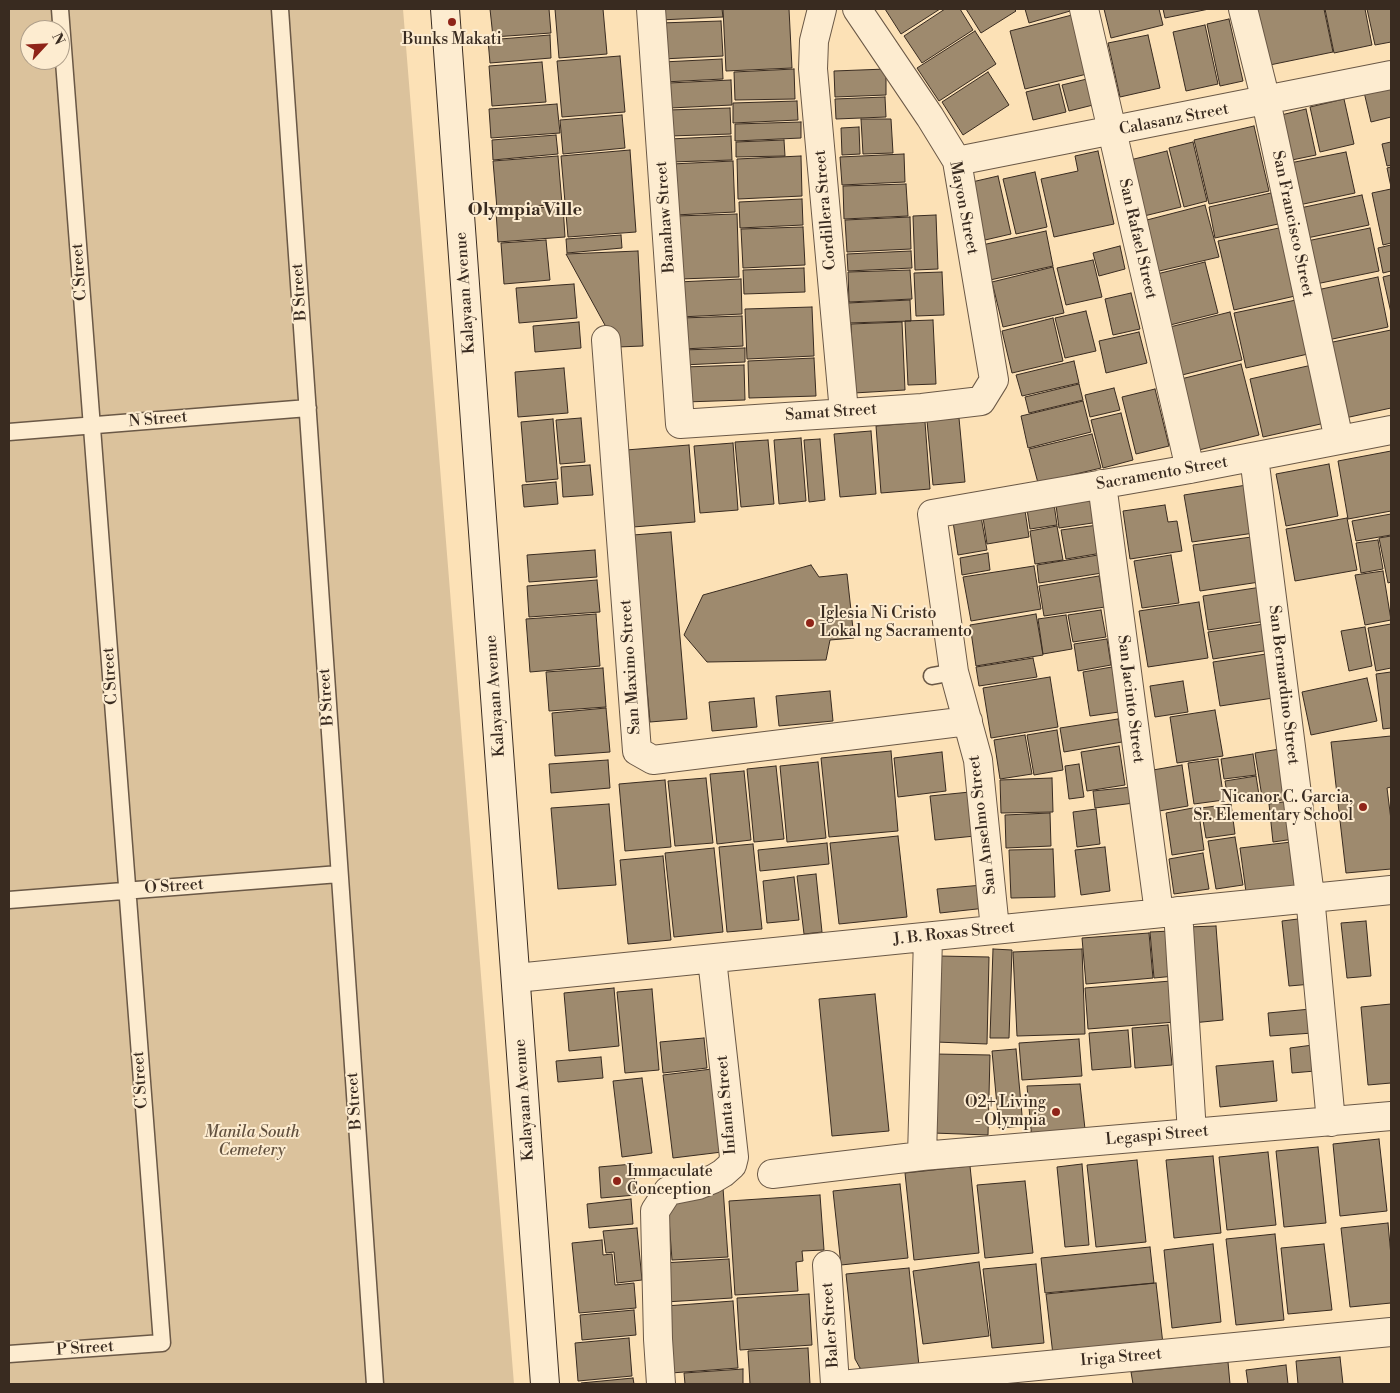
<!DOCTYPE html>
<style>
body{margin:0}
#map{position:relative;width:1400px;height:1393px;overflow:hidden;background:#fce1b6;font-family:"Libre Bodoni",serif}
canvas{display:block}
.frame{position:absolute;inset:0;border:10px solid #392b20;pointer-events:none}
.north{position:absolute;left:20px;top:20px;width:50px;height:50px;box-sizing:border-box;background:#fdecd0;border:1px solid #af9f8a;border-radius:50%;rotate:65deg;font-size:14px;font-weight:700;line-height:20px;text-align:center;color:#392b20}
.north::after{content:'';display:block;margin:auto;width:18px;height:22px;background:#8f2418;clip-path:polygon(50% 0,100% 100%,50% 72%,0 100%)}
</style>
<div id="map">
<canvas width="1400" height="1393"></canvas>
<div class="frame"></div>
<div class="north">N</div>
</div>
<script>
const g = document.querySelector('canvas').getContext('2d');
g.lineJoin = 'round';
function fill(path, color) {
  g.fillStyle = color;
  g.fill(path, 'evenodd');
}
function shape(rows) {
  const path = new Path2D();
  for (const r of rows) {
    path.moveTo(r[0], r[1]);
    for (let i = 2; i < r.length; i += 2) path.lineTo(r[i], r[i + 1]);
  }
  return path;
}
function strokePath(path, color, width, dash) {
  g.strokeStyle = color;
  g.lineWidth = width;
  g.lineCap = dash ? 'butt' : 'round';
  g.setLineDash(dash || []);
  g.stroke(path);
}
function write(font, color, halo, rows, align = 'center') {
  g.font = font + ' "Libre Bodoni",serif';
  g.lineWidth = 4;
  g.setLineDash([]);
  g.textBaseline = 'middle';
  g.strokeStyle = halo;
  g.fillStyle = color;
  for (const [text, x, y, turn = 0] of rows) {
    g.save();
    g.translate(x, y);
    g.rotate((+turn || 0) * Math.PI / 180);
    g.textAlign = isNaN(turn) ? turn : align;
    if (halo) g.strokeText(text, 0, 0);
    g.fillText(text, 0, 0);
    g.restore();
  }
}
fill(shape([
 [9,9,403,9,514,1384,9,1384],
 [30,30,60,30,60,60,30,60]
]), '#dbc29c');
const building = shape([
 [490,9,549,9,551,33,493,37,490,9],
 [555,9,603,9,607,54,559,58,555,9],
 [660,9,722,9,723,17,660,20,660,9],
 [723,9,789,9,792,68,726,71,723,9],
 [885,9,940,9,901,34,885,9],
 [945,9,960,9,973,30,922,63,904,36,945,9],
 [966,9,1014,9,1016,11,981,33,966,9],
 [1025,9,1077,9,1029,23,1025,9],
 [1104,9,1159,9,1163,25,1111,38,1104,9],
 [1163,9,1209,9,1165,18,1163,9],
 [1247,9,1324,9,1333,52,1260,67,1247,9],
 [1325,9,1365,9,1372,45,1334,53,1325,9],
 [1367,9,1391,9,1391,42,1375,45,1367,9],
 [1072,15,1087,74,1025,89,1010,31,1072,15],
 [1229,19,1243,81,1220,86,1207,24,1229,19],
 [721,21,723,56,662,59,660,23,721,21],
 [1205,25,1218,84,1186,91,1173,32,1205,25],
 [975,31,996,64,939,101,917,68,975,31],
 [550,35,551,58,490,63,488,40,550,35],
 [1148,35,1160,88,1120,97,1108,43,1148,35],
 [620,56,625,112,562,117,557,61,620,56],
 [722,59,723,79,664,82,663,62,722,59],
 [542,62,546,102,492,106,489,66,542,62],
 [794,69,795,99,735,100,734,72,794,69],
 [886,69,886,95,835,97,834,71,886,69],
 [988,72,1009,105,963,135,942,102,988,72],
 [1091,78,1097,104,1069,111,1062,85,1091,78],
 [731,80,732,105,670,108,669,83,731,80],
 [1059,84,1066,112,1033,120,1026,92,1059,84],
 [1391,86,1391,117,1371,122,1364,92,1391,86],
 [885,97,886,117,836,119,835,99,885,97],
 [1344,99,1354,144,1320,152,1310,107,1344,99],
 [797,101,798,120,733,123,733,103,797,101],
 [557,104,560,133,491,138,489,109,557,104],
 [730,108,731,134,670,136,669,110,730,108],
 [1306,109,1316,155,1287,161,1277,116,1306,109],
 [622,115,625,148,563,154,560,120,622,115],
 [861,119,891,119,893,153,863,154,861,119],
 [801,122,801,138,735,141,735,124,801,122],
 [1254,126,1269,191,1209,204,1194,140,1254,126],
 [859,127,860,154,842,155,841,128,859,127],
 [556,135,558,154,493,160,492,140,556,135],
 [731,136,732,160,671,162,670,139,731,136],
 [784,140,785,156,736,157,736,142,784,140],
 [1193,142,1207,201,1184,207,1169,148,1193,142],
 [1391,142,1391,165,1387,166,1382,144,1391,142],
 [630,150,636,232,568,237,561,156,630,150],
 [1098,151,1114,224,1054,237,1041,179,1078,171,1075,156,1098,151],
 [1167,151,1181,207,1144,216,1130,160,1167,151],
 [1346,152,1355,193,1299,205,1290,163,1346,152],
 [904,154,905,182,842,185,840,157,904,154],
 [558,156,562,204,497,209,493,161,558,156],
 [801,156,802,196,738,199,737,159,801,156],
 [733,161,735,212,675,215,672,164,733,161],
 [1391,167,1391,187,1387,168,1391,167],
 [1035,172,1047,227,1016,234,1003,179,1035,172],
 [998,176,1011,234,985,240,972,182,998,176],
 [906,184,908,216,844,219,843,186,906,184],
 [1391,189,1391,243,1383,245,1372,193,1391,189],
 [1271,193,1278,224,1215,238,1209,207,1271,193],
 [1362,195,1369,225,1307,238,1300,208,1362,195],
 [802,199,803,225,740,228,739,202,802,199],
 [1205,205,1219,257,1155,272,1143,221,1205,205],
 [563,206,565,237,498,242,496,211,563,206],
 [737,214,739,277,679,279,676,216,737,214],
 [936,215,938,269,915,270,913,216,936,215],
 [910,217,911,249,847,252,845,220,910,217],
 [803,227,805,265,743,268,741,229,803,227],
 [1279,228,1295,296,1234,310,1218,241,1279,228],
 [1370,228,1379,271,1316,284,1307,241,1370,228],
 [1046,231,1053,266,990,280,982,245,1046,231],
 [621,235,622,248,567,253,566,239,621,235],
 [546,240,550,280,504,284,501,243,546,240],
 [1391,245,1391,271,1383,273,1378,248,1391,245],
 [1120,246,1125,269,1099,276,1093,253,1120,246],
 [638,251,643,346,617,347,566,254,638,251],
 [911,251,912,268,848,271,847,254,911,251],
 [1093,260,1102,297,1066,305,1057,268,1093,260],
 [1205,262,1218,313,1166,326,1153,275,1205,262],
 [1053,267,1064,313,1003,327,992,282,1053,267],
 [804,268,805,292,744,294,743,270,804,268],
 [910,270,912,299,849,302,848,272,910,270],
 [942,272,944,315,916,316,914,273,942,272],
 [1391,275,1391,313,1383,277,1391,275],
 [1378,277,1388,327,1328,340,1317,290,1378,277],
 [741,279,742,314,680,317,678,282,741,279],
 [574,284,577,318,519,323,516,288,574,284],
 [1131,293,1140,329,1113,335,1105,299,1131,293],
 [910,300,911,321,849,323,848,303,910,300],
 [1296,300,1308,354,1246,368,1234,313,1296,300],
 [812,307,814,356,747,359,745,309,812,307],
 [1086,311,1096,351,1065,358,1055,318,1086,311],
 [1230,312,1242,360,1178,376,1166,328,1230,312],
 [742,316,743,346,683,349,681,318,742,316],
 [1053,318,1063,361,1012,373,1002,331,1053,318],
 [933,320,936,384,908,385,905,321,933,320],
 [579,322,581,348,535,352,533,326,579,322],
 [902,322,905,390,854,393,851,324,902,322],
 [1391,330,1391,408,1345,418,1328,343,1391,330],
 [1139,332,1147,363,1106,373,1099,341,1139,332],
 [745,348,745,362,683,365,682,350,745,348],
 [814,358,816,396,749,398,748,361,814,358],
 [1074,361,1079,383,1022,396,1016,375,1074,361],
 [1241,364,1259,435,1195,451,1177,380,1241,364],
 [744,365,745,400,685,402,684,367,744,365],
 [1312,365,1325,423,1263,437,1250,379,1312,365],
 [564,368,568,413,518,417,515,372,564,368],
 [1079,384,1083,400,1029,413,1025,397,1079,384],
 [1114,388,1120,410,1090,417,1085,395,1114,388],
 [1155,389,1169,446,1136,454,1122,397,1155,389],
 [1083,401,1091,432,1028,448,1021,416,1083,401],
 [1121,413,1133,460,1103,468,1091,420,1121,413],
 [581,418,585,462,560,464,556,420,581,418],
 [959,418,965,482,933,485,927,421,959,418],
 [553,419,558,479,526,482,521,422,553,419],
 [925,422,930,489,881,493,876,426,925,422],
 [871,431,876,494,840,497,834,434,871,431],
 [1092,434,1101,468,1038,483,1029,449,1092,434],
 [801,438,806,501,779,504,774,440,801,438],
 [820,439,825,500,809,502,804,440,820,439],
 [768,440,774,504,741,507,735,442,768,440],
 [733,443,738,510,700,513,694,446,733,443],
 [689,445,695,522,633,527,626,450,689,445],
 [1391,451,1391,511,1348,519,1338,461,1391,451],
 [1329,464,1338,516,1286,526,1276,474,1329,464],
 [590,465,593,495,563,497,561,467,590,465],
 [556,482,558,504,524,507,522,485,556,482],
 [1253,484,1261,532,1192,542,1184,495,1253,484],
 [1096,499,1099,522,1059,528,1056,505,1096,499],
 [1024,504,1029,537,987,544,982,511,1024,504],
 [1054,504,1057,525,1030,529,1027,509,1054,504],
 [1165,505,1168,522,1177,521,1182,551,1130,559,1123,511,1165,505],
 [980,511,987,550,958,555,952,515,980,511],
 [1391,514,1391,535,1356,541,1352,521,1391,514],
 [1347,518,1357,570,1295,581,1286,529,1347,518],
 [1098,525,1102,553,1066,559,1061,530,1098,525],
 [1057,526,1063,560,1035,564,1030,531,1057,526],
 [671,532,687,719,650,722,633,535,671,532],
 [1259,536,1266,581,1200,591,1193,545,1259,536],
 [1391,536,1391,582,1388,583,1379,538,1391,536],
 [1378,540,1383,569,1361,573,1356,543,1378,540],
 [595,550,597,577,529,582,527,555,595,550],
 [988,553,990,570,962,575,960,558,988,553],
 [1098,555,1102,573,1039,583,1037,565,1098,555],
 [1171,555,1179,603,1142,608,1134,561,1171,555],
 [811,565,819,577,847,574,854,638,830,640,826,660,707,662,684,635,703,595,811,565],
 [1034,566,1041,609,971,621,963,577,1034,566],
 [1383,571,1391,620,1365,625,1355,575,1383,571],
 [1099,576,1105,607,1044,616,1039,586,1099,576],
 [597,580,600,612,529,617,527,586,597,580],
 [1268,586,1273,620,1208,630,1203,596,1268,586],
 [1199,602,1208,658,1148,667,1139,611,1199,602],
 [1101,610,1106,637,1073,642,1068,615,1101,610],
 [596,614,600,666,530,672,526,619,596,614],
 [1036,614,1043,655,976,666,970,625,1036,614],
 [1066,615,1072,649,1043,654,1038,619,1066,615],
 [1271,623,1276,649,1213,659,1208,632,1271,623],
 [1391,624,1391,668,1376,671,1368,628,1391,624],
 [1365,627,1372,666,1349,671,1341,631,1365,627],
 [1107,639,1111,665,1078,671,1074,644,1107,639],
 [1273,653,1280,697,1220,706,1213,662,1273,653],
 [1033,658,1037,677,979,686,976,667,1033,658],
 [1112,667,1119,712,1090,716,1083,672,1112,667],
 [603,668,606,707,549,711,546,672,603,668],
 [1391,672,1391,728,1383,729,1376,674,1391,672],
 [1050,677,1058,727,991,738,983,688,1050,677],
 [1367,678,1377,721,1311,735,1302,692,1367,678],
 [1183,681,1188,712,1155,717,1150,686,1183,681],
 [830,691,833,721,779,726,776,696,830,691],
 [754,698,757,727,712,731,709,702,754,698],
 [606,708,610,752,555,756,552,713,606,708],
 [1215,710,1223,756,1177,763,1170,717,1215,710],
 [1118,719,1122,742,1064,752,1060,728,1118,719],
 [1057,730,1063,770,1034,775,1027,735,1057,730],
 [1025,735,1032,774,1000,779,994,740,1025,735],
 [1391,736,1391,787,1387,788,1391,820,1391,869,1346,873,1331,742,1391,736],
 [1119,746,1125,785,1087,791,1081,752,1119,746],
 [1286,748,1294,798,1263,803,1255,753,1286,748],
 [891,751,898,831,829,837,821,758,891,751],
 [942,752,946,791,898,797,894,758,942,752],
 [1253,754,1256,775,1224,779,1221,759,1253,754],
 [1218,759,1224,800,1194,804,1188,763,1218,759],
 [608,760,610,788,551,793,549,764,608,760],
 [818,762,826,838,787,842,780,766,818,762],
 [1079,764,1084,797,1069,799,1065,766,1079,764],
 [1182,765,1188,806,1159,811,1153,770,1182,765],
 [776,766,784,839,754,842,747,769,776,766],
 [744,771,751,840,717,844,710,774,744,771],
 [1256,776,1259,795,1228,800,1225,781,1256,776],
 [706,778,713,843,675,846,668,781,706,778],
 [1052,778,1053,812,1001,813,1000,780,1052,778],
 [665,780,671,847,625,851,619,784,665,780],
 [1132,787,1134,803,1095,808,1093,791,1132,787],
 [970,792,975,836,935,840,930,796,970,792],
 [1297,800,1301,838,1273,842,1269,804,1297,800],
 [609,804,616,885,558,889,551,808,609,804],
 [1231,804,1235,834,1206,838,1201,808,1231,804],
 [1198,807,1204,850,1172,855,1166,813,1198,807],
 [1096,809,1100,844,1077,847,1073,812,1096,809],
 [1050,813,1051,846,1006,848,1005,815,1050,813],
 [898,836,907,917,839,924,830,843,898,836],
 [1235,837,1243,885,1216,889,1208,841,1235,837],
 [1300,841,1306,884,1246,892,1240,848,1300,841],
 [827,843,829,864,760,871,758,850,827,843],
 [753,844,762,929,727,932,719,847,753,844],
 [1105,847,1110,891,1081,895,1075,850,1105,847],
 [714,848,723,932,674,937,665,853,714,848],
 [1053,849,1055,897,1011,898,1009,850,1053,849],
 [1203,853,1209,889,1174,894,1169,859,1203,853],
 [663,856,671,940,628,944,620,860,663,856],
 [816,874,822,932,804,934,797,876,816,874],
 [794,877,799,920,767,923,763,881,794,877],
 [983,885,986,908,940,913,937,889,983,885],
 [1306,918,1312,984,1289,986,1282,921,1306,918],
 [1366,921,1371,976,1347,978,1341,923,1366,921],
 [1216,926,1223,1020,1192,1023,1186,927,1216,926],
 [1171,931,1175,976,1154,978,1150,932,1171,931],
 [1149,933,1153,978,1086,984,1082,938,1149,933],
 [993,949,1012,950,1009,1038,990,1038,993,949],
 [1082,949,1085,1034,1017,1036,1013,952,1082,949],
 [939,956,989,957,987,1044,936,1042,939,956],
 [1171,981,1175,1022,1088,1029,1085,988,1171,981],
 [614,988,619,1046,569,1051,564,993,614,988],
 [652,989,659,1070,625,1073,617,992,652,989],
 [875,994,889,1131,832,1136,819,999,875,994],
 [1391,1004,1391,1083,1368,1085,1361,1007,1391,1004],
 [1311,1009,1313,1033,1270,1036,1268,1013,1311,1009],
 [1168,1025,1172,1065,1135,1068,1132,1028,1168,1025],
 [1128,1030,1131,1067,1092,1070,1089,1033,1128,1030],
 [704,1038,707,1068,663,1073,660,1042,704,1038],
 [1079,1039,1082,1076,1022,1080,1019,1043,1079,1039],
 [1313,1045,1315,1071,1292,1073,1290,1048,1313,1045],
 [1016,1049,1023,1126,999,1128,992,1051,1016,1049],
 [935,1054,990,1055,988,1135,933,1133,935,1054],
 [601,1057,603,1078,558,1082,556,1061,601,1057],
 [1273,1061,1277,1101,1220,1107,1216,1066,1273,1061],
 [712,1069,722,1152,673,1158,663,1075,712,1069],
 [642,1078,652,1153,622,1157,613,1081,642,1078],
 [1080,1084,1086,1138,1032,1140,1027,1086,1080,1084],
 [1379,1139,1387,1211,1340,1216,1333,1144,1379,1139],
 [1318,1147,1326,1223,1284,1227,1276,1151,1318,1147],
 [1268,1152,1276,1225,1227,1230,1219,1157,1268,1152],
 [1213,1156,1221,1233,1174,1238,1166,1160,1213,1156],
 [1137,1160,1146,1242,1096,1247,1087,1165,1137,1160],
 [633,1164,636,1195,601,1198,599,1167,633,1164],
 [1082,1164,1089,1245,1065,1247,1057,1167,1082,1164],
 [970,1166,979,1253,914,1260,905,1173,970,1166],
 [1025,1181,1033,1253,985,1258,977,1185,1025,1181],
 [900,1184,908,1258,841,1265,833,1191,900,1184],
 [723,1188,728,1257,672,1260,667,1192,723,1188],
 [820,1195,824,1250,802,1251,803,1261,796,1262,798,1291,735,1295,729,1201,820,1195],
 [631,1199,633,1224,589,1228,587,1204,631,1199],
 [1388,1223,1391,1256,1391,1303,1350,1307,1341,1228,1388,1223],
 [637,1228,642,1280,617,1283,614,1252,606,1253,603,1231,637,1228],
 [1275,1234,1284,1320,1236,1325,1226,1239,1275,1234],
 [602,1240,603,1255,612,1254,615,1285,634,1283,636,1308,579,1313,572,1243,602,1240],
 [1213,1244,1221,1322,1172,1328,1164,1250,1213,1244],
 [1324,1244,1332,1310,1288,1314,1281,1248,1324,1244],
 [1150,1247,1154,1283,1045,1293,1041,1258,1150,1247],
 [729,1259,732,1298,665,1302,663,1263,729,1259],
 [979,1262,989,1336,923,1344,913,1271,979,1262],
 [1036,1264,1044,1343,992,1348,983,1269,1036,1264],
 [909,1268,919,1366,869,1372,860,1368,855,1359,846,1274,909,1268],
 [1156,1283,1163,1344,1053,1355,1046,1294,1156,1283],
 [809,1294,812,1345,740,1350,737,1298,809,1294],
 [733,1301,738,1368,671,1373,666,1306,733,1301],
 [634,1310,636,1335,582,1340,580,1315,634,1310],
 [629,1338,632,1376,578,1381,575,1343,629,1338],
 [808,1348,810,1384,750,1384,748,1351,808,1348],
 [1340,1357,1343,1384,1298,1384,1296,1361,1340,1357],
 [1228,1362,1230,1384,1133,1384,1131,1372,1228,1362],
 [1286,1365,1288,1384,1248,1384,1246,1370,1286,1365],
 [743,1369,743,1384,685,1384,684,1373,743,1369],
 [633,1378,634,1384,581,1384,581,1383,633,1378]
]);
fill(building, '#9e8a6e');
strokePath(building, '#392b20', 1);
const service = shape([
 [280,9,375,1384],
 [9,432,308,408],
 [932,676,954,672],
 [9,900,339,874],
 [9,1354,162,1343,60,9]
]);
const minor = shape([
 [651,9,680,424,922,408,981,401,994,380,957,161,930,117,857,9],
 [822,9,814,41,813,69,844,412],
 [1084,9,1190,469],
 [1243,9,1266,101,1339,440],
 [957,161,1391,75],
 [606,340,637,751,653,760,968,721],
 [1254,457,1310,896,1331,1122],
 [1102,484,1159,913],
 [1178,911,1192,1133],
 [995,929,978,760,954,672,932,514,1190,469,1391,430],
 [516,978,1391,890],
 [922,1156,928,938],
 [772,1174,922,1156,1391,1116],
 [827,1265,835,1384],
 [661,1384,658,1339,655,1211,668,1191,698,1185,713,1179,723,1173,732,1165,734,1157,712,959],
 [851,1384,1391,1332]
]);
const secondary = shape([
 [445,9,545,1384]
]);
strokePath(service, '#6a5846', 19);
strokePath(minor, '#6a5846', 30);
strokePath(secondary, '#392b20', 30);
strokePath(service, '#fdecd0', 16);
strokePath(minor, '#fdecd0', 28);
strokePath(secondary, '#fdecd0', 28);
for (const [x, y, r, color] of [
 [452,22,5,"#8f2418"],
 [810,623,5,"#8f2418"],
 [1363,807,5,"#8f2418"],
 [1056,1112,5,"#8f2418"],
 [617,1181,5,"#8f2418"]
]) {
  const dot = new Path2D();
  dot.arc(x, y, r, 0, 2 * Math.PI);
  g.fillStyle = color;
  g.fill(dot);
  strokePath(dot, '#fdecd0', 2);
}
write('16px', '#392b20', '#fdecd0', [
 ["Bunks Makati",452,40,"center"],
 ["Iglesia Ni Cristo",820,614],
 ["Lokal ng Sacramento",820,632],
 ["Nicanor C. Garcia,",1353,798,"right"],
 ["Sr. Elementary School",1353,816,"right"],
 ["O2+ Living",1046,1103,"right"],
 ["- Olympia",1046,1121,"right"],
 ["Immaculate",627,1172],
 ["Conception",627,1190]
], 'left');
write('16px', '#392b20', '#fdecd0', [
 ["Calasanz Street",1174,120,-11],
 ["Mayon Street",963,208,79],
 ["Cordillera Street",826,210,-95],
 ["Banahaw Street",666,217,-94],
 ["San Francisco Street",1292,224,78],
 ["San Rafael Street",1137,239,77],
 ["C Street",80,272,-94],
 ["B Street",300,292,-94],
 ["Kalayaan Avenue",466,293,-94],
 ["Samat Street",831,413,-4],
 ["N Street",158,420,-5],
 ["Sacramento Street",1162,474,-10],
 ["San Maximo Street",631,667,-94],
 ["C Street",111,676,-94],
 ["San Bernardino Street",1283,685,83],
 ["Kalayaan Avenue",496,696,-94],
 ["B Street",327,697,-94],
 ["San Jacinto Street",1130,699,83],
 ["San Anselmo Street",983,825,-97],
 ["O Street",174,887,-4],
 ["J. B. Roxas Street",954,934,-6],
 ["C Street",141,1080,-94],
 ["Kalayaan Avenue",525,1100,-94],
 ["B Street",355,1101,-94],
 ["Infanta Street",727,1105,-95],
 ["Legaspi Street",1157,1136,-5],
 ["Baler Street",831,1325,-94],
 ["P Street",85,1349,-4],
 ["Iriga Street",1121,1358,-5]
]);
write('italic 16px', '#62513f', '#fdecd0', [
 ["Manila South",252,1133],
 ["Cemetery",252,1151]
]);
write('bold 18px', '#392b20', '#fdecd0', [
 ["Olympia Ville",525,211]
]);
</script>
